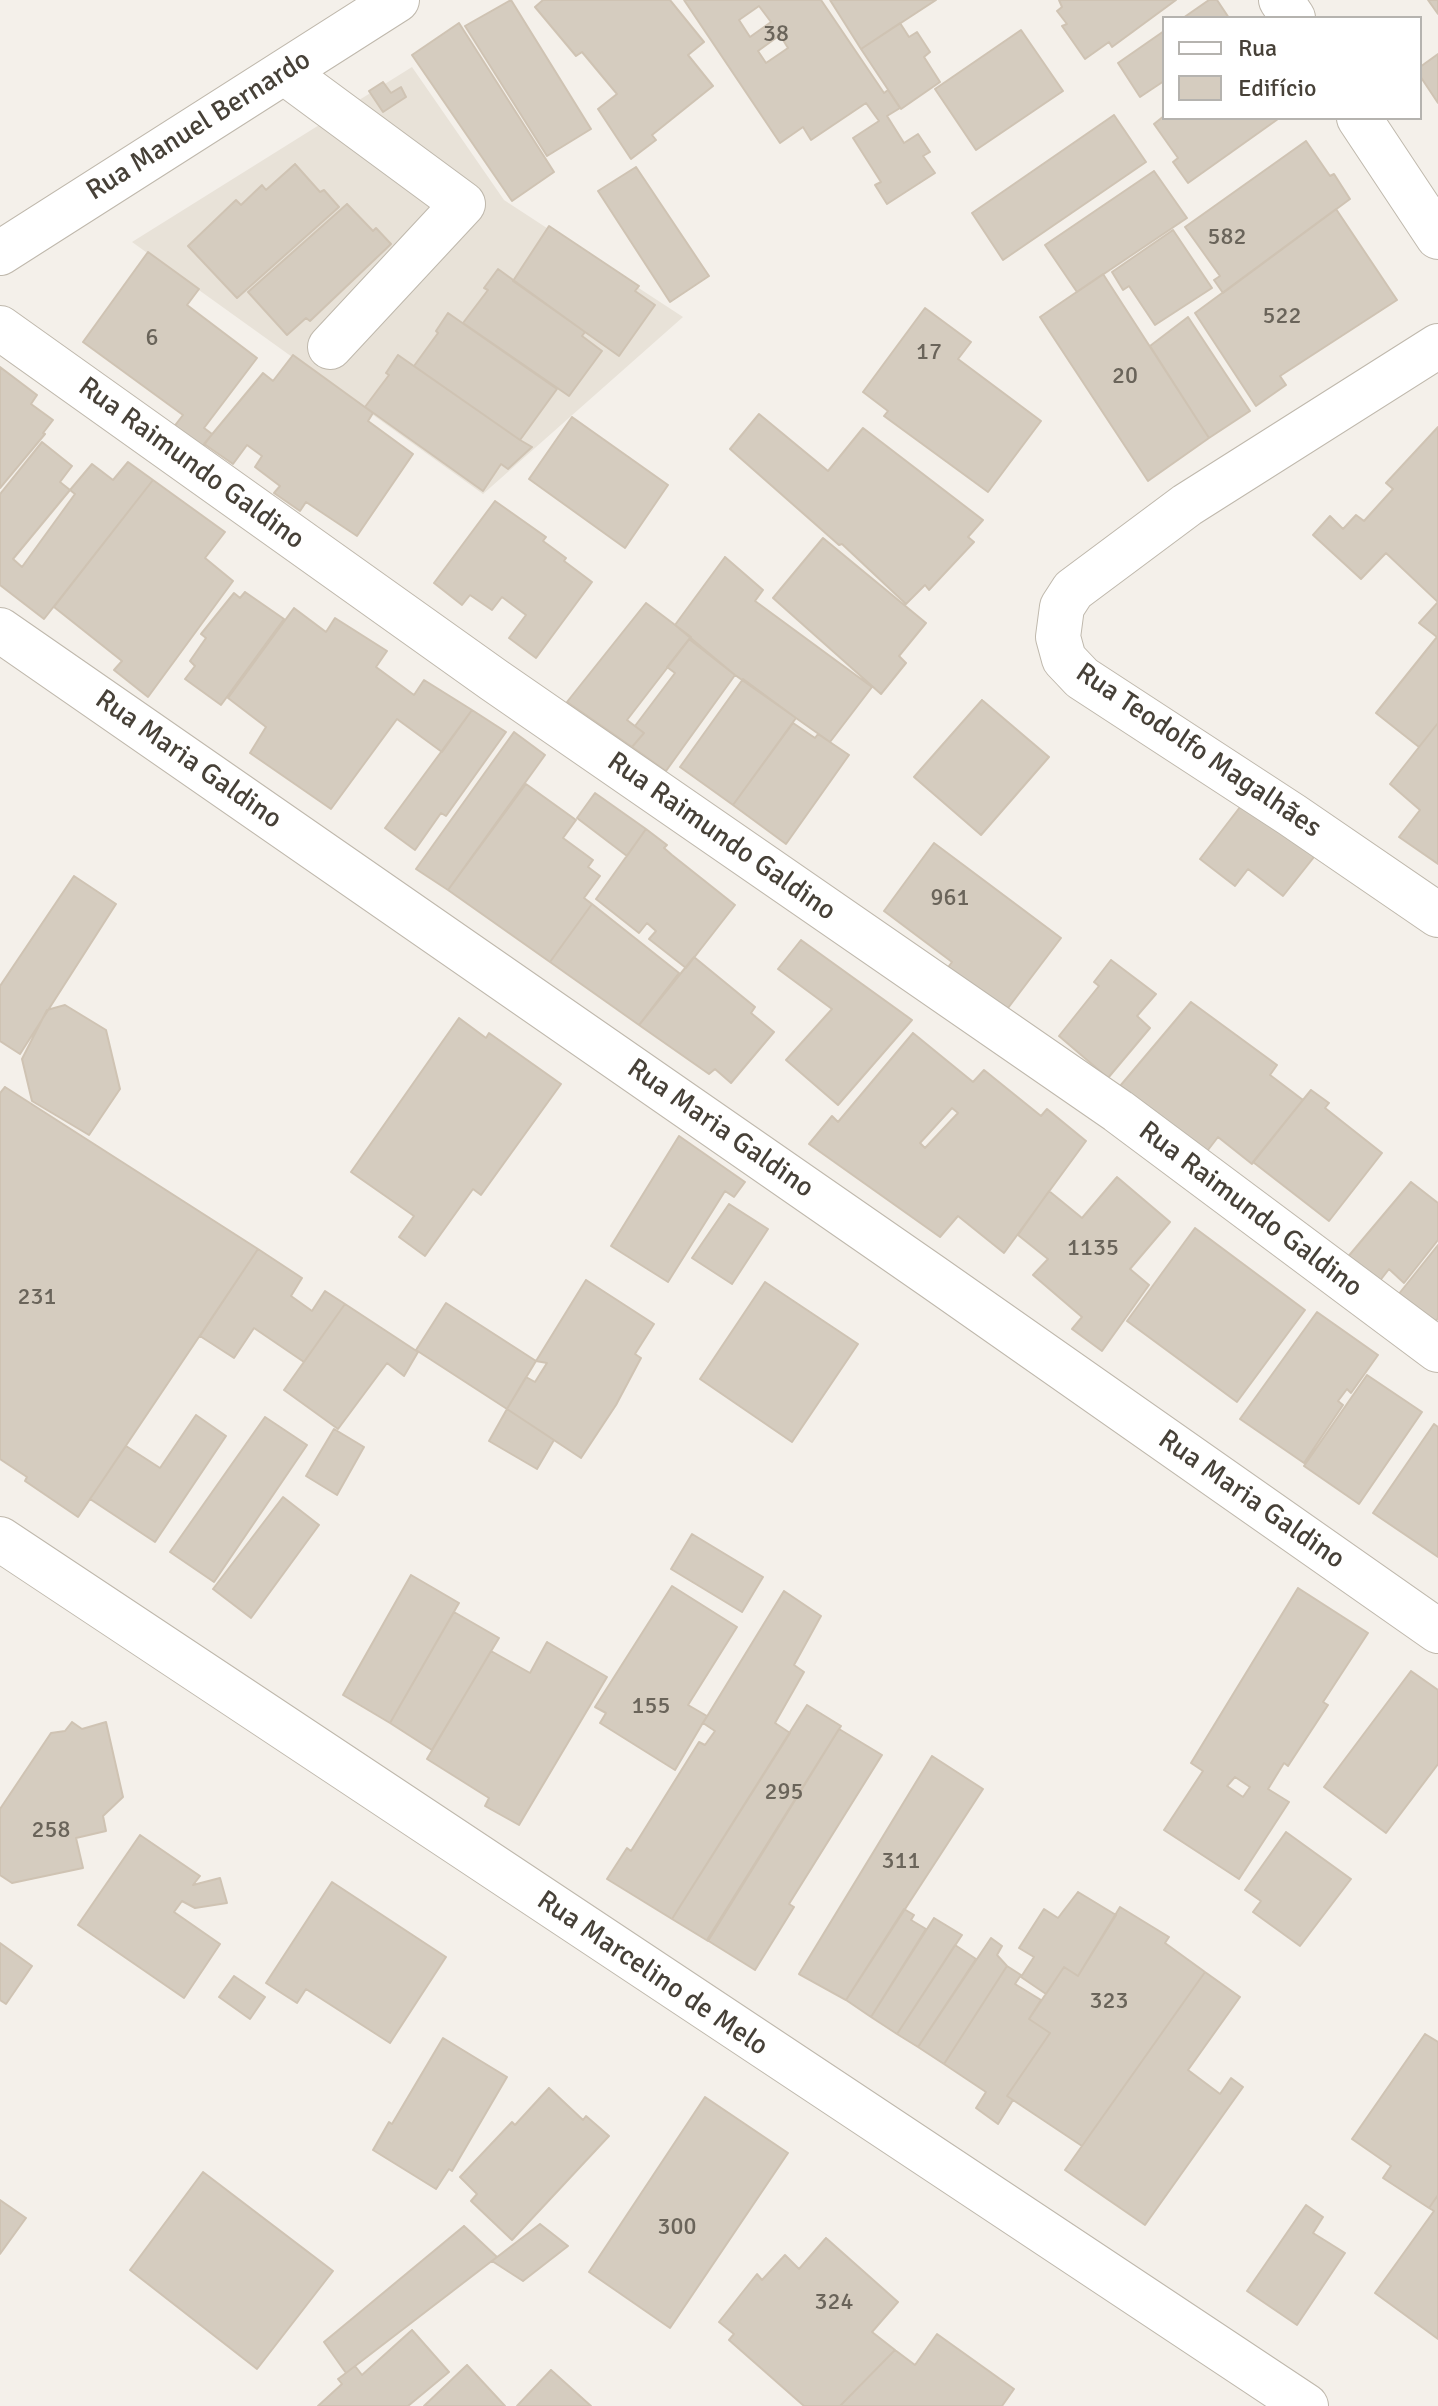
<!DOCTYPE html>
<meta charset="utf-8">
<style>
body{margin:0}
#map{position:relative;width:1438px;height:2406px;overflow:hidden;background:#f4f0ea;font-family:Signika,sans-serif}
canvas{display:block}
.legend{position:absolute;left:1162px;top:16px;width:260px;height:104px;box-sizing:border-box;background:#fff;border:2px solid #b5b3af;margin:0;padding:10px 14px;list-style:none;font-size:24px;color:#474138}
.legend li{display:flex;align-items:center;gap:16px;height:40px}
.legend b{width:40px;border:2px solid #b5b3af}
</style>
<div id="map">
<canvas width="1438" height="2406"></canvas>
<ul class="legend">
<li><b style="height:10px;background:#fff"></b>Rua</li>
<li><b style="height:22px;background:#d5ccbf"></b>Edifício</li>
</ul>
</div>
<script>
const g = document.querySelector('canvas').getContext('2d');
g.lineJoin = 'round';
function fill(path, color) {
  g.fillStyle = color;
  g.fill(path, 'evenodd');
}
function shape(rows) {
  const path = new Path2D();
  for (const r of rows) {
    path.moveTo(r[0], r[1]);
    for (let i = 2; i < r.length; i += 2) path.lineTo(r[i], r[i + 1]);
  }
  return path;
}
function strokePath(path, color, width, dash) {
  g.strokeStyle = color;
  g.lineWidth = width;
  g.lineCap = dash ? 'butt' : 'round';
  g.setLineDash(dash || []);
  g.stroke(path);
}
function write(font, color, halo, rows, align = 'center') {
  g.font = font + ' Signika,sans-serif';
  g.lineWidth = 7;
  g.setLineDash([]);
  g.textBaseline = 'middle';
  g.strokeStyle = halo;
  g.fillStyle = color;
  for (const [text, x, y, turn = 0] of rows) {
    g.save();
    g.translate(x, y);
    g.rotate((+turn || 0) * Math.PI / 180);
    g.textAlign = isNaN(turn) ? turn : align;
    if (halo) g.strokeText(text, 0, 0);
    g.fillText(text, 0, 0);
    g.restore();
  }
}
fill(shape([
 [412,67,504,200,683,317,483,494,132,242]
]), '#e8e2d8');
const building = shape([
 [511,0,591,129,547,156,465,26,511,0],
 [543,0,670,0,704,42,688,55,713,86,652,135,656,140,631,159,598,109,617,94,582,52,576,56,535,7,543,0],
 [684,0,821,0,884,93,888,90,900,108,887,116,904,143,918,134,930,152,923,156,935,173,887,204,875,185,881,182,853,138,879,121,866,103,811,140,803,127,780,143,684,0],
 [759,6,771,22,750,37,739,20,759,6],
 [780,35,788,48,766,63,758,51,780,35],
 [830,0,936,0,861,49,830,0],
 [1176,0,1112,47,1109,42,1085,59,1062,26,1067,24,1057,11,1062,7,1059,0,1176,0],
 [1209,0,1217,0,1229,18,1183,18,1209,0],
 [1428,0,1438,0,1438,14,1428,0],
 [459,23,554,172,512,201,412,55,459,23],
 [900,23,909,37,917,32,930,52,924,57,940,82,901,109,861,49,900,23],
 [1021,30,1063,91,976,150,935,89,1021,30],
 [1164,31,1164,81,1140,97,1118,63,1164,31],
 [1438,54,1438,103,1420,76,1420,67,1438,54],
 [383,82,391,93,401,87,406,97,383,112,369,91,383,82],
 [1114,115,1146,162,1003,260,972,213,1114,115],
 [1164,116,1164,118,1278,119,1188,183,1173,162,1178,158,1154,124,1164,116],
 [1306,141,1330,176,1334,174,1350,199,1223,293,1214,280,1220,276,1185,227,1306,141],
 [295,164,320,192,324,190,339,207,237,298,188,246,236,200,241,205,262,185,266,190,295,164],
 [636,167,709,276,670,302,598,191,636,167],
 [1154,171,1187,218,1077,292,1045,245,1154,171],
 [347,204,373,231,376,228,391,244,310,321,306,318,287,335,248,292,347,204],
 [1336,209,1397,300,1280,376,1286,385,1256,406,1195,313,1336,209],
 [549,226,639,286,635,291,655,305,619,356,513,281,549,226],
 [1173,230,1212,288,1155,325,1129,286,1123,290,1112,272,1173,230],
 [148,252,199,289,187,305,257,358,204,428,212,434,202,448,173,428,183,415,83,342,148,252],
 [498,269,585,332,582,336,602,351,569,396,463,323,488,290,484,288,498,269],
 [1103,274,1209,438,1148,481,1040,317,1103,274],
 [925,308,971,342,958,359,1041,421,988,492,884,416,888,411,863,392,925,308],
 [448,313,557,389,520,440,414,366,438,333,436,331,448,313],
 [1188,317,1250,411,1209,438,1150,346,1188,317],
 [293,355,373,413,368,421,413,454,357,536,306,502,300,511,274,493,280,486,255,467,262,456,247,445,233,464,204,444,263,373,273,381,293,355],
 [398,355,520,440,532,447,508,469,501,464,483,491,365,407,389,375,386,373,398,355],
 [0,367,37,395,31,404,53,420,43,433,45,434,0,488,0,367],
 [759,414,828,471,863,428,983,520,968,537,974,542,929,590,925,585,906,604,842,544,839,545,730,449,759,414],
 [572,417,668,485,625,548,529,479,572,417],
 [1438,427,1438,723,1419,747,1376,713,1437,637,1419,623,1438,602,1386,553,1361,579,1313,535,1330,516,1343,529,1356,515,1364,521,1393,489,1386,483,1438,427],
 [42,442,72,466,60,482,70,490,92,464,113,480,128,462,153,480,44,619,0,585,0,494,42,442],
 [70,490,75,494,22,567,13,559,70,490],
 [153,480,225,532,205,558,233,581,148,697,114,670,122,661,54,607,153,480],
 [495,501,546,537,543,541,566,558,564,561,592,582,536,658,509,638,526,615,502,597,492,610,470,595,462,605,434,583,495,501],
 [823,538,926,623,899,656,906,663,881,694,773,598,823,538],
 [725,557,763,590,755,601,872,687,830,742,735,675,675,625,725,557],
 [245,592,284,619,221,705,185,679,195,666,190,661,206,638,201,634,234,593,240,598,245,592],
 [646,603,691,637,627,720,644,733,632,747,567,702,646,603],
 [294,608,326,632,335,618,387,651,376,667,414,695,424,680,472,710,442,752,397,719,331,809,250,753,266,727,228,698,294,608],
 [689,639,735,675,666,771,632,747,644,733,635,726,675,673,667,667,689,639],
 [743,679,796,718,733,805,680,767,743,679],
 [982,700,1049,757,981,835,914,777,982,700],
 [472,710,506,732,446,816,441,813,415,850,385,828,472,710],
 [793,723,815,738,818,734,849,755,786,844,733,805,793,723],
 [1438,723,1438,864,1399,837,1420,810,1390,784,1438,723],
 [514,732,545,755,448,890,416,869,514,732],
 [526,784,576,820,563,838,593,860,588,867,600,876,584,898,592,904,550,962,448,890,526,784],
 [595,793,646,829,627,856,577,818,595,793],
 [1247,798,1318,852,1283,896,1248,869,1235,886,1200,859,1247,798],
 [646,829,667,845,664,848,672,855,735,905,686,968,649,939,656,931,647,923,639,933,596,899,646,829],
 [934,843,1061,938,1005,1012,946,970,952,962,884,911,934,843],
 [74,876,116,904,20,1054,0,1041,0,986,74,876],
 [592,904,679,973,639,1025,550,962,592,904],
 [801,940,912,1020,838,1105,786,1060,832,1009,778,969,801,940],
 [694,957,755,1007,751,1013,774,1032,731,1083,715,1069,709,1074,639,1025,694,957],
 [1111,960,1156,994,1137,1016,1150,1028,1108,1078,1059,1036,1099,986,1094,982,1111,960],
 [1191,1002,1277,1065,1270,1075,1303,1100,1252,1164,1218,1137,1201,1159,1115,1092,1191,1002],
 [65,1005,106,1030,120,1089,89,1135,32,1101,22,1059,47,1010,65,1005],
 [459,1018,486,1038,489,1033,561,1084,481,1195,473,1189,425,1256,399,1237,414,1216,351,1172,459,1018],
 [913,1033,973,1082,984,1070,1041,1116,1047,1109,1086,1141,1004,1253,958,1216,940,1237,809,1144,832,1116,838,1122,913,1033],
 [952,1108,958,1113,925,1148,920,1143,952,1108],
 [5,1087,258,1249,78,1517,25,1481,27,1477,0,1459,0,1093,5,1087],
 [1311,1090,1329,1103,1325,1108,1382,1153,1329,1221,1253,1162,1311,1090],
 [679,1136,745,1182,734,1197,725,1191,668,1282,611,1246,679,1136],
 [1117,1177,1170,1222,1130,1269,1149,1285,1102,1351,1072,1329,1082,1317,1033,1275,1048,1259,1018,1235,1049,1191,1082,1218,1117,1177],
 [1411,1182,1438,1203,1438,1240,1404,1283,1389,1269,1372,1291,1341,1265,1411,1182],
 [729,1204,768,1229,732,1284,692,1258,729,1204],
 [1195,1228,1305,1310,1237,1402,1127,1321,1195,1228],
 [1438,1245,1438,1318,1432,1326,1394,1300,1438,1245],
 [258,1249,302,1278,291,1296,312,1311,325,1291,345,1304,304,1362,254,1328,234,1358,200,1336,258,1249],
 [586,1280,654,1324,635,1354,641,1358,616,1405,581,1458,507,1409,526,1377,535,1382,547,1363,536,1361,586,1280],
 [765,1282,858,1344,792,1442,700,1379,765,1282],
 [446,1303,536,1361,507,1409,416,1350,446,1303],
 [345,1304,418,1352,404,1376,387,1363,338,1429,284,1390,345,1304],
 [1317,1312,1378,1355,1351,1393,1347,1389,1338,1401,1343,1405,1304,1463,1240,1419,1317,1312],
 [1367,1375,1422,1412,1359,1504,1304,1466,1367,1375],
 [507,1409,554,1440,537,1469,489,1441,507,1409],
 [196,1415,226,1436,155,1542,90,1499,126,1446,160,1468,196,1415],
 [265,1417,307,1445,214,1582,170,1552,265,1417],
 [1434,1424,1438,1427,1438,1557,1373,1513,1434,1424],
 [334,1429,364,1447,337,1495,306,1476,334,1429],
 [283,1497,319,1525,251,1618,213,1589,283,1497],
 [692,1534,763,1577,742,1612,671,1569,692,1534],
 [411,1575,459,1603,390,1723,343,1695,411,1575],
 [672,1586,737,1627,688,1705,707,1716,675,1770,600,1723,606,1713,595,1707,672,1586],
 [1298,1588,1368,1633,1323,1702,1328,1705,1288,1766,1284,1763,1268,1789,1289,1802,1239,1879,1164,1830,1203,1771,1191,1763,1298,1588],
 [1235,1777,1250,1787,1243,1797,1227,1786,1235,1777],
 [784,1591,821,1616,794,1665,804,1672,775,1723,790,1733,672,1919,607,1879,627,1848,631,1851,699,1742,705,1745,715,1731,703,1723,784,1591],
 [454,1612,499,1638,432,1750,390,1723,454,1612],
 [547,1642,607,1677,519,1825,485,1806,489,1798,427,1759,491,1651,530,1673,547,1642],
 [1411,1671,1438,1690,1438,1764,1386,1833,1324,1787,1411,1671],
 [807,1705,841,1726,708,1941,672,1919,807,1705],
 [72,1722,82,1729,106,1722,123,1797,103,1816,106,1831,76,1838,83,1868,12,1883,0,1875,0,1809,51,1733,65,1731,72,1722],
 [839,1729,882,1755,789,1904,794,1907,755,1970,707,1940,839,1729],
 [932,1756,983,1789,846,2000,799,1974,932,1756],
 [1286,1832,1351,1879,1300,1946,1253,1912,1261,1901,1245,1890,1286,1832],
 [140,1835,200,1876,193,1885,220,1878,227,1903,195,1908,182,1901,174,1912,220,1944,184,1998,78,1925,140,1835],
 [332,1882,446,1957,390,2043,306,1989,297,2003,266,1983,332,1882],
 [1078,1892,1116,1915,1078,1976,1064,1967,1046,1994,1021,1977,1034,1957,1019,1948,1044,1909,1058,1918,1078,1892],
 [1120,1907,1169,1937,1165,1943,1205,1972,1082,2146,1007,2096,1050,2033,1029,2019,1064,1967,1078,1976,1120,1907],
 [904,1909,914,1915,911,1920,926,1929,871,2017,846,2000,904,1909],
 [934,1918,962,1935,897,2034,871,2017,934,1918],
 [991,1938,1002,1946,997,1955,1007,1966,944,2064,918,2047,991,1938],
 [0,1943,32,1966,6,2004,0,2000,0,1943],
 [955,1945,976,1959,918,2047,897,2034,955,1945],
 [1007,1966,1021,1975,1015,1984,1041,2000,1029,2019,1050,2033,1007,2096,1013,2100,998,2124,976,2108,986,2092,944,2064,1007,1966],
 [1205,1972,1240,1997,1188,2070,1220,2094,1231,2078,1243,2087,1145,2225,1065,2170,1205,1972],
 [234,1976,265,1997,250,2019,219,1997,234,1976],
 [1425,2034,1438,2042,1438,2195,1429,2208,1383,2178,1391,2166,1352,2139,1425,2034],
 [443,2038,507,2077,452,2171,449,2169,436,2189,373,2150,389,2122,392,2124,443,2038],
 [549,2088,583,2120,586,2116,609,2136,512,2240,471,2201,477,2194,460,2177,512,2122,515,2125,549,2088],
 [705,2097,788,2153,670,2328,589,2272,705,2097],
 [203,2172,333,2271,257,2369,130,2270,203,2172],
 [1438,2195,1438,2339,1375,2293,1434,2211,1429,2208,1438,2195],
 [0,2200,26,2218,0,2254,0,2200],
 [1306,2205,1323,2217,1313,2233,1345,2253,1297,2325,1247,2291,1306,2205],
 [540,2224,568,2246,523,2281,492,2261,540,2224],
 [464,2226,497,2257,346,2373,324,2342,464,2226],
 [826,2238,898,2302,872,2332,895,2350,840,2406,804,2406,729,2340,734,2334,719,2322,757,2274,762,2280,785,2255,799,2269,826,2238],
 [412,2330,449,2372,408,2406,318,2406,342,2384,338,2379,346,2373,355,2366,362,2375,412,2330],
 [937,2334,1014,2389,1002,2406,840,2406,895,2350,915,2365,937,2334],
 [467,2365,505,2406,424,2406,467,2365],
 [551,2370,591,2406,517,2406,551,2370]
]);
fill(building, '#d5ccbf');
strokePath(building, '#cfc3b3', 2);
const minor = shape([
 [1281,0,1293,18],
 [284,72,463,204,330,347],
 [1359,118,1438,237],
 [0,253,397,0],
 [0,328,494,680,1118,1111,1438,1350],
 [1438,346,1187,505,1073,590,1062,607,1058,637,1064,659,1082,678,1292,815,1438,915],
 [0,630,933,1277,1438,1631],
 [0,1539,1306,2406]
]);
strokePath(minor, '#bfb8ac', 46);
strokePath(minor, '#fff', 44);
write('24px', '#6a645a', null, [
 ["38",776,35],
 ["582",1227,238],
 ["522",1282,317],
 ["6",152,339],
 ["17",929,353],
 ["20",1125,377],
 ["961",950,899],
 ["1135",1093,1249],
 ["231",37,1298],
 ["155",651,1707],
 ["295",784,1793],
 ["258",51,1831],
 ["311",901,1862],
 ["323",1109,2002],
 ["300",677,2228],
 ["324",834,2303]
]);
write('28px', '#474138', '#fff', [
 ["Rua Manuel Bernardo",199,126,-32],
 ["Rua Raimundo Galdino",191,464,36],
 ["Rua Teodolfo Magalhães",1198,751,34],
 ["Rua Maria Galdino",188,760,35],
 ["Rua Raimundo Galdino",721,837,35],
 ["Rua Maria Galdino",720,1129,35],
 ["Rua Raimundo Galdino",1250,1210,37],
 ["Rua Maria Galdino",1251,1500,35],
 ["Rua Marcelino de Melo",652,1974,34]
]);
</script>
